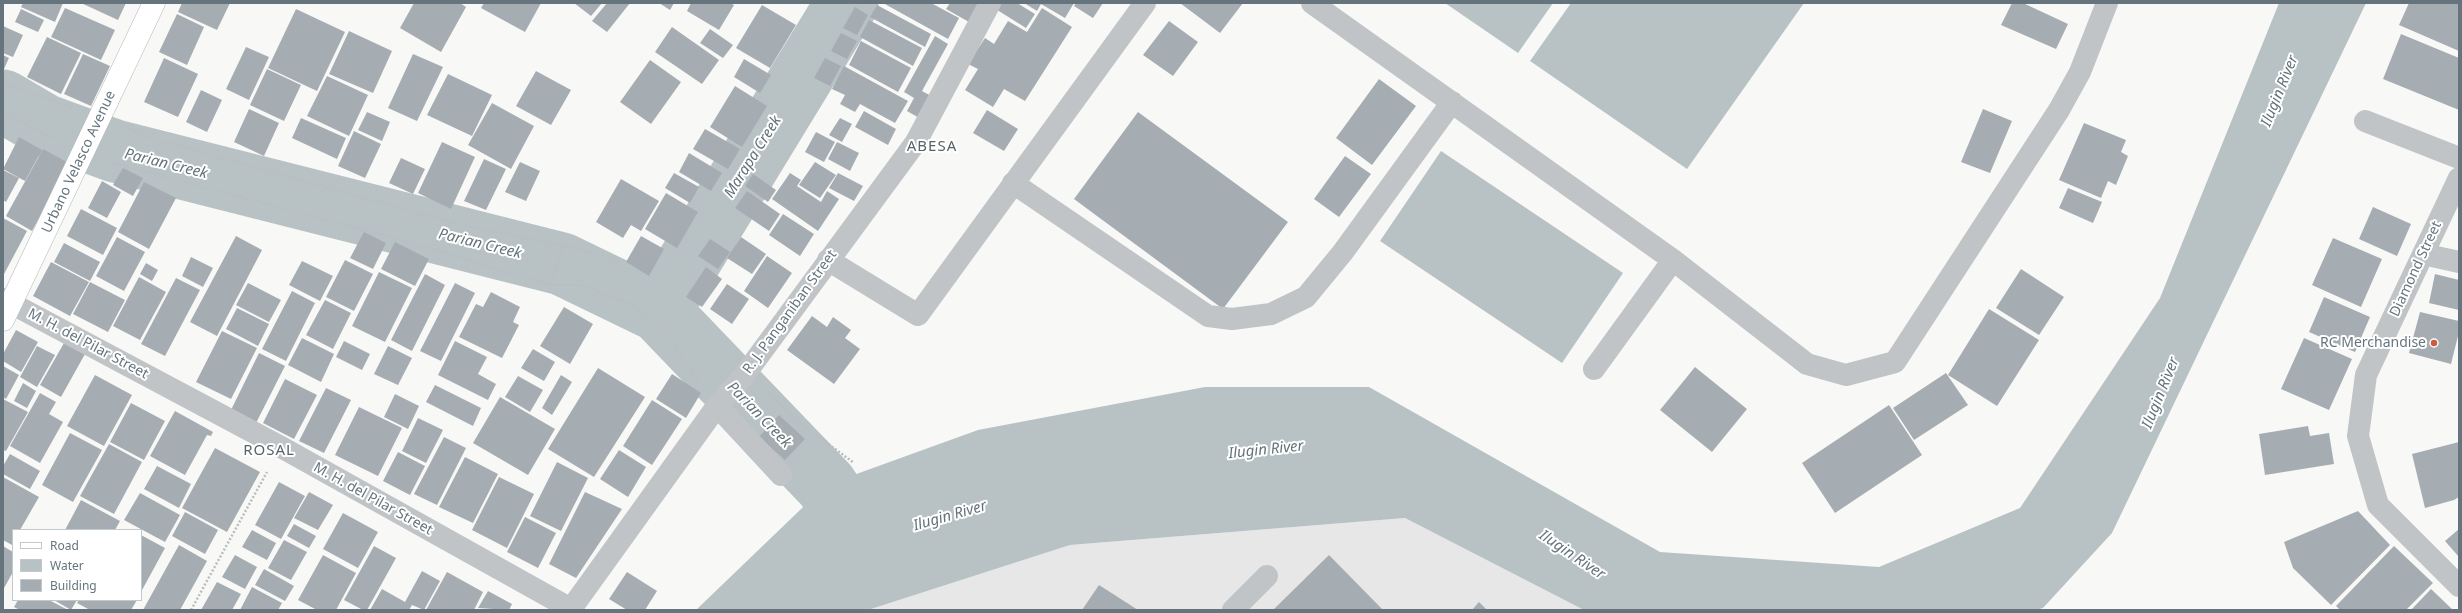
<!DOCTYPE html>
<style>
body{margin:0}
#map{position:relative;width:2462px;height:613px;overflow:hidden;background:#f8f8f6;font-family:"Noto Sans",sans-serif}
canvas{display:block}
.frame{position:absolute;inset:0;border:4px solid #66757d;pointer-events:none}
.legend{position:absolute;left:12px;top:529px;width:130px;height:72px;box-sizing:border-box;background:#fff;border:1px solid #c2c8cb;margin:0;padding:5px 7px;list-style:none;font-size:12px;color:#66757d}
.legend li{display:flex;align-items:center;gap:8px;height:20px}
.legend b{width:20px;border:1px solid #c2c8cb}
</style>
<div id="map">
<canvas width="2462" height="613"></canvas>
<div class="frame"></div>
<ul class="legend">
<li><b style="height:5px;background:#fff"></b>Road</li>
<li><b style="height:11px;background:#b8c2c5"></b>Water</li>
<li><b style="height:11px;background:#a6adb2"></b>Building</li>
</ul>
</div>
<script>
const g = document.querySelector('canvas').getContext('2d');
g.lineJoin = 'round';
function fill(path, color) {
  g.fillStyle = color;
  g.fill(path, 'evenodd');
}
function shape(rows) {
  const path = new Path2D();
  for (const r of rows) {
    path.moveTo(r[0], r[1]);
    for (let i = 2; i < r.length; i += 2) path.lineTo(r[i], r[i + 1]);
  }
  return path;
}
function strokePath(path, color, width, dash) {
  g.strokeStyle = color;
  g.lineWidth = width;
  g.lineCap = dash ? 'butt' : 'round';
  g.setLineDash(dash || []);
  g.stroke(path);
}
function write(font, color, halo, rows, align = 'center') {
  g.font = font + ' "Noto Sans",sans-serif';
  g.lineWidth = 4;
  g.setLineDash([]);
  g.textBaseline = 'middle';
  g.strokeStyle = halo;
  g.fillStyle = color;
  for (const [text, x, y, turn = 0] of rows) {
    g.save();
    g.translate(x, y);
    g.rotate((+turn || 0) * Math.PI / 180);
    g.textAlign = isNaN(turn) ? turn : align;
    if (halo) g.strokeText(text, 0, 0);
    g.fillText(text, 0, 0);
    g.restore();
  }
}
fill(shape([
 [1405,518,1584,610,868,610,1070,545]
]), '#e6e7e6');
fill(shape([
 [1445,3,1553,3,1518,53],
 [1571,3,1804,3,1687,169,1530,61],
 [2279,3,2366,3,2112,533,2043,608,2036,610,1584,610,1405,518,1070,545,868,610,696,610,826,485,978,430,1205,387,1369,387,1660,552,1879,567,2020,508,2160,298],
 [1441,151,1623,273,1562,363,1380,241]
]), '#b8c2c5');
strokePath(shape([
 [3,101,44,125,115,151,562,264,659,311,826,485,863,540],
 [659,311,847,3]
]), '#b8c2c5', 63);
fill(shape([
 [23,3,63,3,55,22,21,7],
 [81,3,126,3,118,20],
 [182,3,230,3,217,30,178,12],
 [414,3,460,3,466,7,441,52,400,28],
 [484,3,541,3,525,32,481,8],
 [574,3,602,3,591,16],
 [607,3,630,3,607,32,592,21],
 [659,3,674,3,670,10],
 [691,3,730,3,734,5,719,30,687,11],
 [883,3,931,3,959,18,948,39],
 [950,3,980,3,969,22,946,9],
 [997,3,1017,3,1035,14,1026,28,994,8],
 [1024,3,1074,3,1065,18,1041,4,1037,11],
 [1076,3,1103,3,1093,18,1074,6],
 [1180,3,1243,3,1220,33],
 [2012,3,2023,3,2068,24,2056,49,2001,25],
 [2409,3,2459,3,2459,51,2399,25],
 [762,5,796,25,770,68,736,48],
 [877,5,931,34,925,47,870,17],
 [855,7,868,15,857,35,843,28],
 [65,8,115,30,101,60,51,37],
 [1042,8,1072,27,1025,101,1004,89,993,107,965,90,978,69,968,64,985,38,994,44,1008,21,1027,32],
 [21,9,44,20,38,32,15,22],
 [296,9,345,32,317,91,268,68],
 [177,14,204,27,187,65,159,52],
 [869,20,922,48,913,66,860,37],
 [1169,21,1198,42,1173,76,1143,55],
 [3,26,23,35,13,57,3,53],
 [672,27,719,60,702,84,655,52],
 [710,29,733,45,723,58,700,43],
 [349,31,392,51,373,93,329,74],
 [841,33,857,41,847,59,831,51],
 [2401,34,2459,58,2459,110,2383,79],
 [935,36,948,44,922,91,933,97,921,119,907,111,914,98,904,92],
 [47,37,81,53,61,94,27,77],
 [861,41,911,68,898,92,849,65],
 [246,47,269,57,249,100,226,89],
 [83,54,110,66,91,106,64,94],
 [413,54,443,67,417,121,388,108],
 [3,55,9,58,3,71],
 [164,58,198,74,178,117,144,102],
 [825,58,841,66,830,86,814,78],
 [744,59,771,75,760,93,734,77],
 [650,60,681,82,651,124,620,102],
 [844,66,908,101,895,123,860,104,855,112,840,104,845,95,832,89],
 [267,69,301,85,284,121,250,105],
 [536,71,571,90,551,125,516,106],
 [448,74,492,95,472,136,427,115],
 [327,76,368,95,349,136,307,116],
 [1379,79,1416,106,1372,165,1336,138],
 [735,86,767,106,742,147,710,127],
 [201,90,222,100,207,132,186,122],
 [492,103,534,126,511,169,468,145],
 [249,109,279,123,264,156,234,142],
 [1983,109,2012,121,1990,173,1961,162],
 [987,110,1018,129,1004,151,973,133],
 [864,111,896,129,888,145,855,127],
 [367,112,390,122,382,141,358,130],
 [1138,112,1288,222,1223,309,1074,199],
 [301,118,346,138,337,159,292,138],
 [840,118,852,124,842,142,829,135],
 [2084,123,2126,140,2121,152,2128,156,2116,185,2108,181,2101,198,2059,180],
 [705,129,740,149,728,169,693,149],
 [354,131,381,144,365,178,338,166],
 [816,132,835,142,824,162,805,152],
 [19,137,42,150,25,181,3,169],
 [442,142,475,157,451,209,418,193],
 [837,142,859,153,850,171,828,159],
 [43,149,69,163,32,231,6,216],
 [689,153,722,173,711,191,679,172],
 [1345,156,1371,174,1339,217,1314,199],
 [401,158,425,169,413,194,389,183],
 [484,159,506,169,486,210,464,201],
 [520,162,540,171,526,201,505,192],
 [815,162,836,175,820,198,799,185],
 [123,168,143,178,133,196,113,185],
 [3,170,19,178,6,202,3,200],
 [674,173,699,187,690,203,665,188],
 [790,173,801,180,797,186,821,202,827,191,839,199,818,231,772,199],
 [838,173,863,186,854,201,829,188],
 [753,174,776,190,768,202,745,186],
 [621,179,659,201,641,231,631,225,623,238,596,222],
 [102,181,121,192,107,218,88,208],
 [144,182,176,198,149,249,118,232],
 [2068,188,2102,202,2093,223,2059,208],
 [747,191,780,214,769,231,735,208],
 [666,193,698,212,677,248,645,229],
 [2373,207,2411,224,2397,256,2359,239],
 [81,209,117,228,103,255,67,236],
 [783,214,814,234,800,256,769,235],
 [3,218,27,231,3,276],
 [364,232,386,243,373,269,350,258],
 [236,236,262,250,217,336,190,322],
 [641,236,664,249,649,276,626,262],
 [117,237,145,252,124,291,96,276],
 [741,237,766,254,752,274,727,258],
 [2333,238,2382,259,2361,307,2312,285],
 [710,239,730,252,718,269,698,256],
 [395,242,429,259,415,286,381,269],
 [64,243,100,262,90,281,54,262],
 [767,256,792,273,768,308,744,291],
 [191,257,213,268,203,287,182,276],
 [345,260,373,274,354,311,326,297],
 [302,261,333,276,320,301,289,285],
 [51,262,89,282,70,316,33,296],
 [146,263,158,270,152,281,140,274],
 [706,267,722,279,702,307,686,297],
 [2021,269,2064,297,2039,335,1996,308],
 [379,272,412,288,385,342,352,326],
 [425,274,445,285,412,351,391,340],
 [2435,274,2459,280,2459,310,2429,303],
 [139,277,166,292,140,340,113,326],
 [176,278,200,290,165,356,141,344],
 [90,282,125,300,108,332,73,314],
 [248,283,281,300,269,322,236,305],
 [455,283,475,293,441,361,420,351],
 [727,284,749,299,732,324,710,309],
 [292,291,315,303,286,361,262,349],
 [491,292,520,307,513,322,519,325,502,358,459,337,476,304,483,307],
 [2324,297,2370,317,2355,352,2309,332],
 [325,300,351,313,333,349,306,335],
 [564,307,593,324,570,364,540,346],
 [237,308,269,324,258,346,226,329],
 [1989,309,2039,340,1997,406,1948,375],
 [2420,312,2459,321,2459,332,2451,364,2409,353],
 [812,316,827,327,833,317,851,330,845,338,860,349,834,384,787,350],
 [16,330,38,342,21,372,3,361,3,354],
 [222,331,257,348,231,399,196,382],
 [302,338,334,354,321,382,288,365],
 [2304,338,2352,359,2329,410,2281,389],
 [344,341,370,354,362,370,336,357],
 [455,341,487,357,478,374,496,384,488,400,438,375],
 [64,343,85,354,61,397,40,385],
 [37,346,55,355,37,387,20,377],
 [388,346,412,358,398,385,374,374],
 [533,349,555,362,544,381,521,368],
 [259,353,285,366,256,423,231,410],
 [3,366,19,375,6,399,3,397],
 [1695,367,1747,409,1712,452,1660,410],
 [598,368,645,397,594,477,548,449],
 [1946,373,1968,405,1914,440,1893,408],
 [672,374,701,393,686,418,656,399],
 [95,375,132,395,104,446,67,426],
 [561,375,572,382,552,415,542,408],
 [518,376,543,390,530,412,505,397],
 [285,379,317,395,294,439,263,423],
 [23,383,36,391,27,408,14,401],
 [435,385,481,408,473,426,426,402],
 [326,388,351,400,324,453,299,441],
 [40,393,56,402,49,414,63,422,40,463,10,446],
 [395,394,419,406,408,429,384,417],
 [500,397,555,429,528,475,473,443],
 [3,399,28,412,6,451,3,450],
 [652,400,682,419,652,465,623,446],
 [131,403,165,421,144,460,110,442],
 [1889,405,1922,455,1835,513,1802,463],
 [359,407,402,428,378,476,335,455],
 [175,411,213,432,211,436,207,435,185,475,150,456],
 [779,415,805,439,785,460,759,437],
 [418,418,443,430,426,463,402,451],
 [2308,426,2310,436,2329,433,2334,464,2265,475,2259,434],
 [70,433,102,450,73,502,42,485],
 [444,437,466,448,437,505,414,494],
 [2459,442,2459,497,2454,500,2425,508,2412,454],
 [109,444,142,462,114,514,80,496],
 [215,448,260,472,227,532,182,508],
 [619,450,646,467,628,497,600,479],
 [398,452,425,466,410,495,383,481],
 [10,454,40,471,30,489,3,474,3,466],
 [465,457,498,474,473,523,439,507],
 [557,462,588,478,561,531,530,516],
 [157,466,191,484,179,508,144,489],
 [3,477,39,497,20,530,13,530,12,545,3,540],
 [499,477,534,494,507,548,472,530],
 [279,482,305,496,281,539,255,525],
 [309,492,333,505,318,530,294,518],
 [585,492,622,509,576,578,549,564],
 [140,493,180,515,165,542,124,520],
 [81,500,120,521,115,530,65,530],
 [2358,511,2390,545,2331,605,2293,568,2284,542],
 [185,512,218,530,205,554,172,536],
 [343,513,378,532,358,568,323,549],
 [525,517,556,533,538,568,507,552],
 [294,524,316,536,309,548,287,536],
 [2459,529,2459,557,2445,541],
 [252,530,276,543,267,560,242,547],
 [141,535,165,548,141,592],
 [284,540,307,552,291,580,268,568],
 [179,545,207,561,180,610,143,610],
 [3,546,13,552,13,572,3,590],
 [374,546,396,558,367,610,363,610,344,600],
 [2394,546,2433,583,2406,610,2340,610,2336,606],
 [235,555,257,567,245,589,222,577],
 [323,555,356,573,336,610,317,610,298,600],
 [1329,555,1383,610,1273,610],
 [264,569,294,586,285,601,255,585],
 [422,571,440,581,424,610,412,605,409,610,370,610,382,589,405,602],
 [447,572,483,592,474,610,426,610],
 [627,572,657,591,645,610,627,610,609,599],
 [217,582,241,594,232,610,201,610],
 [1099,585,1138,610,1082,610],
 [252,587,282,603,278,610,240,610],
 [2431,589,2453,610,2411,610],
 [488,591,512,604,509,610,478,608],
 [18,600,49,600,68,610,20,610,14,607],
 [54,600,77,600,71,610],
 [79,600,137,600,131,610,90,610,77,603],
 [1479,602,1487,610,1472,610]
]), '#a6adb2');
const major = shape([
 [3,320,154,3]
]);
strokePath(major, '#b4b8bb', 23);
strokePath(shape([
 [3,82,72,108],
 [3,112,56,140],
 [127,128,158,140,378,202,471,227,602,254,634,278],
 [112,163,399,239,549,285,583,285,638,308,663,332,700,382],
 [549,285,564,247],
 [768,392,803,425,854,463],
 [191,610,267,472]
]), '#babdbf', 2.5, [2, 2]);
strokePath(shape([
 [1312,3,1673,260,1807,364,1846,375,1895,362,2059,110,2080,72,2107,3],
 [2365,121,2459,158],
 [2459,178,2366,375,2358,436,2378,505,2459,586],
 [1013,183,1208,316,1232,319,1271,314,1306,297,1343,252,1452,102],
 [2423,254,2459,262],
 [828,260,918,315,1145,3],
 [3,299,281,447,573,610],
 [1594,369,1673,260],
 [717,406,781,475],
 [571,609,717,406,743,377,916,142,990,3],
 [1233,610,1267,576]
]), '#c0c4c7', 22);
strokePath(major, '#fff', 22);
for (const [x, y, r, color] of [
 [2434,343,4,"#cd5a41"]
]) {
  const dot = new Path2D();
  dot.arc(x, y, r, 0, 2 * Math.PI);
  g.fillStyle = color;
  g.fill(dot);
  strokePath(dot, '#fff', 1.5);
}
write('14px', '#66757d', '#fff', [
 ["Urbano Velasco Avenue",79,162,-65],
 ["Diamond Street",2416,269,-65],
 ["R. J. Panganiban Street",790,312,-54],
 ["M. H. del Pilar Street",88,344,28],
 ["M. H. del Pilar Street",373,499,29]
]);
write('14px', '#66757d', '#fff', [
 ["RC Merchandise",2426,343]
], 'right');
write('italic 15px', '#627378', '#fff', [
 ["Ilugin River",2280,91,-68],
 ["Marapa Creek",753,157,-58],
 ["Parian Creek",166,164,14],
 ["Parian Creek",480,244,14],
 ["Ilugin River",2161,393,-68],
 ["Parian Creek",759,415,46],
 ["Ilugin River",1266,450,-6],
 ["Ilugin River",950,516,-16],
 ["Ilugin River",1572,555,34]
]);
g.letterSpacing = '1px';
write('15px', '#586369', '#fff', [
 ["ABESA",932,147],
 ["ROSAL",269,451]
]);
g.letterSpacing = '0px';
</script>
